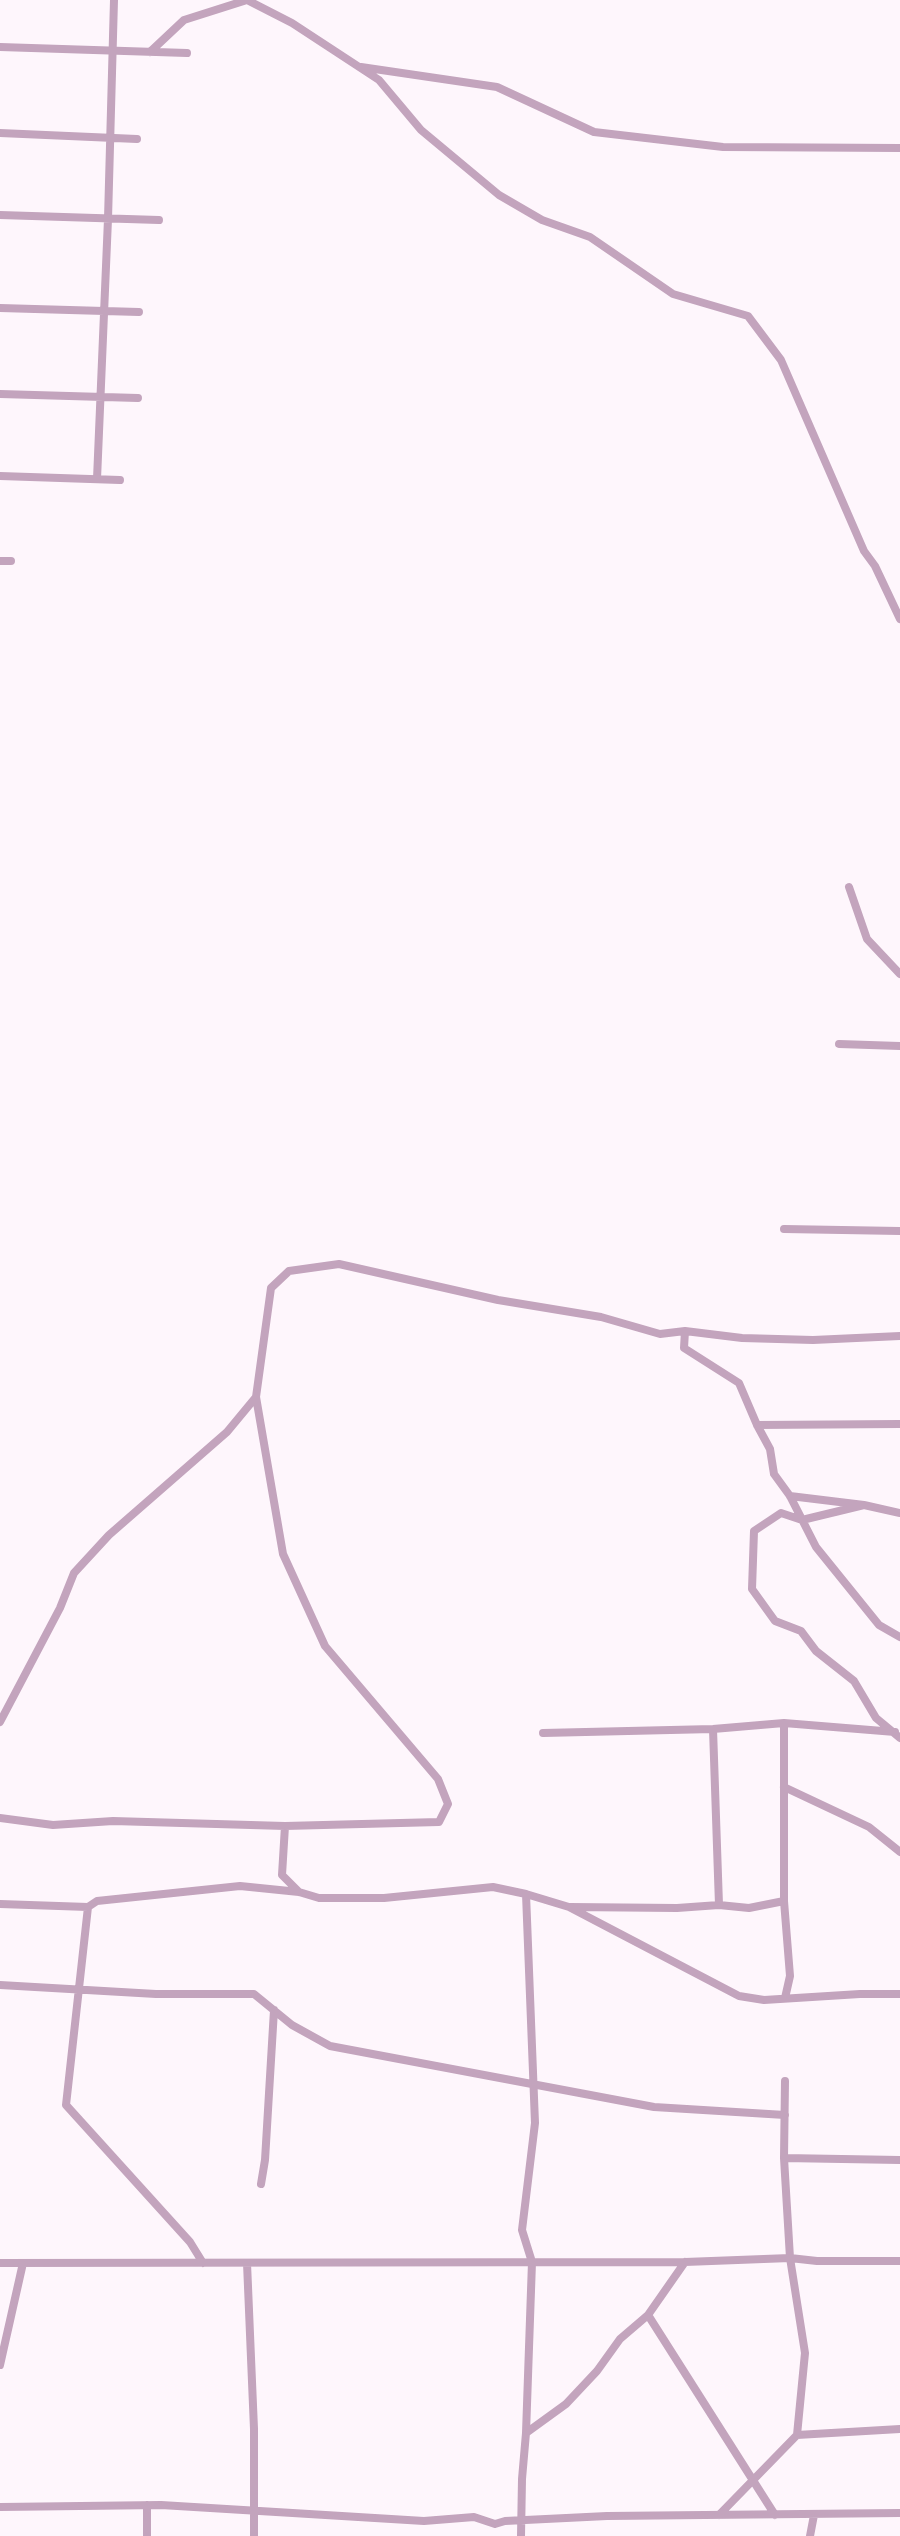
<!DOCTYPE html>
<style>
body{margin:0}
canvas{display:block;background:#fef6fc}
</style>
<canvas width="900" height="2536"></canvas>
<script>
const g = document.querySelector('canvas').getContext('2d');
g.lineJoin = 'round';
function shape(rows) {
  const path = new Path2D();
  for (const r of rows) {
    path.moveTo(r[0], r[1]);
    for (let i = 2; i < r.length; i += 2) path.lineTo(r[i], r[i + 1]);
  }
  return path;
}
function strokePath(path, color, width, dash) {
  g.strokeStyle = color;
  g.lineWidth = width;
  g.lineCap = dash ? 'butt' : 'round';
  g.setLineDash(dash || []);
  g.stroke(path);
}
strokePath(shape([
 [247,0,292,23,379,80,421,130,499,195,542,220,590,237,673,294,748,316,781,360,864,551,875,566,900,619],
 [0,47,187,53],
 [150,52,184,20,247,0],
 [361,67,497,87,594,132,723,147,900,148],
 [0,133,137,139],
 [0,215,159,220],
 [0,308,139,312],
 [0,394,138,398],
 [0,476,120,480],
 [97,479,108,219,114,0],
 [0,561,11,561],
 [849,887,867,939,900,974],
 [839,1044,900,1046],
 [784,1229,900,1231],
 [685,1331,684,1348,739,1383,757,1425,770,1449,774,1474,790,1496,816,1547,879,1625,900,1637],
 [757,1425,900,1424],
 [790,1496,864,1505,900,1513],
 [864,1505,802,1520,781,1513,754,1531,752,1589,775,1621,801,1631,816,1651,854,1681,876,1718,900,1738],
 [0,1722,60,1608,74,1573,109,1535,227,1432,256,1397,271,1288,289,1271,339,1264,498,1300,601,1317,660,1334,685,1331,742,1338,813,1340,900,1336],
 [784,1723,784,1901,790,1976,785,1998],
 [713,1729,719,1905],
 [543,1733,713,1729,784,1723,895,1732],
 [784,1787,869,1827,900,1852],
 [0,1818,53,1825,113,1821,285,1826,439,1822,448,1804,438,1779,325,1646,283,1554,256,1397],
 [285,1826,282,1875,299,1892],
 [0,1904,88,1907],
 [570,1907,677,1908,719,1905,749,1908,784,1901],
 [0,1985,156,1994,254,1994,292,2025,330,2046,654,2107,785,2115],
 [784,2158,900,2160],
 [261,2184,265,2160,274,2010],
 [0,2263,685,2262,790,2258,817,2261,900,2261],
 [203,2263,190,2242,66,2105,88,1907,97,1901,240,1886,299,1892,319,1898,384,1898,493,1887,526,1894,569,1907,739,1996,764,2000,860,1994,900,1994],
 [247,2263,254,2429,254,2536],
 [648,2315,775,2515],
 [0,2365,23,2263],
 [526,2433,532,2262,522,2230,535,2123,526,1894],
 [797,2435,900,2429],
 [147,2505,147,2536],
 [0,2507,161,2505,424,2521,474,2517,495,2524,505,2521,607,2516,900,2513],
 [719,2515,797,2435,805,2353,790,2258,784,2158,785,2081],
 [521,2536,522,2479,526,2433,566,2404,597,2371,620,2339,648,2315,685,2262],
 [810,2536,814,2515]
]), '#c3a4bd', 8);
</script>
